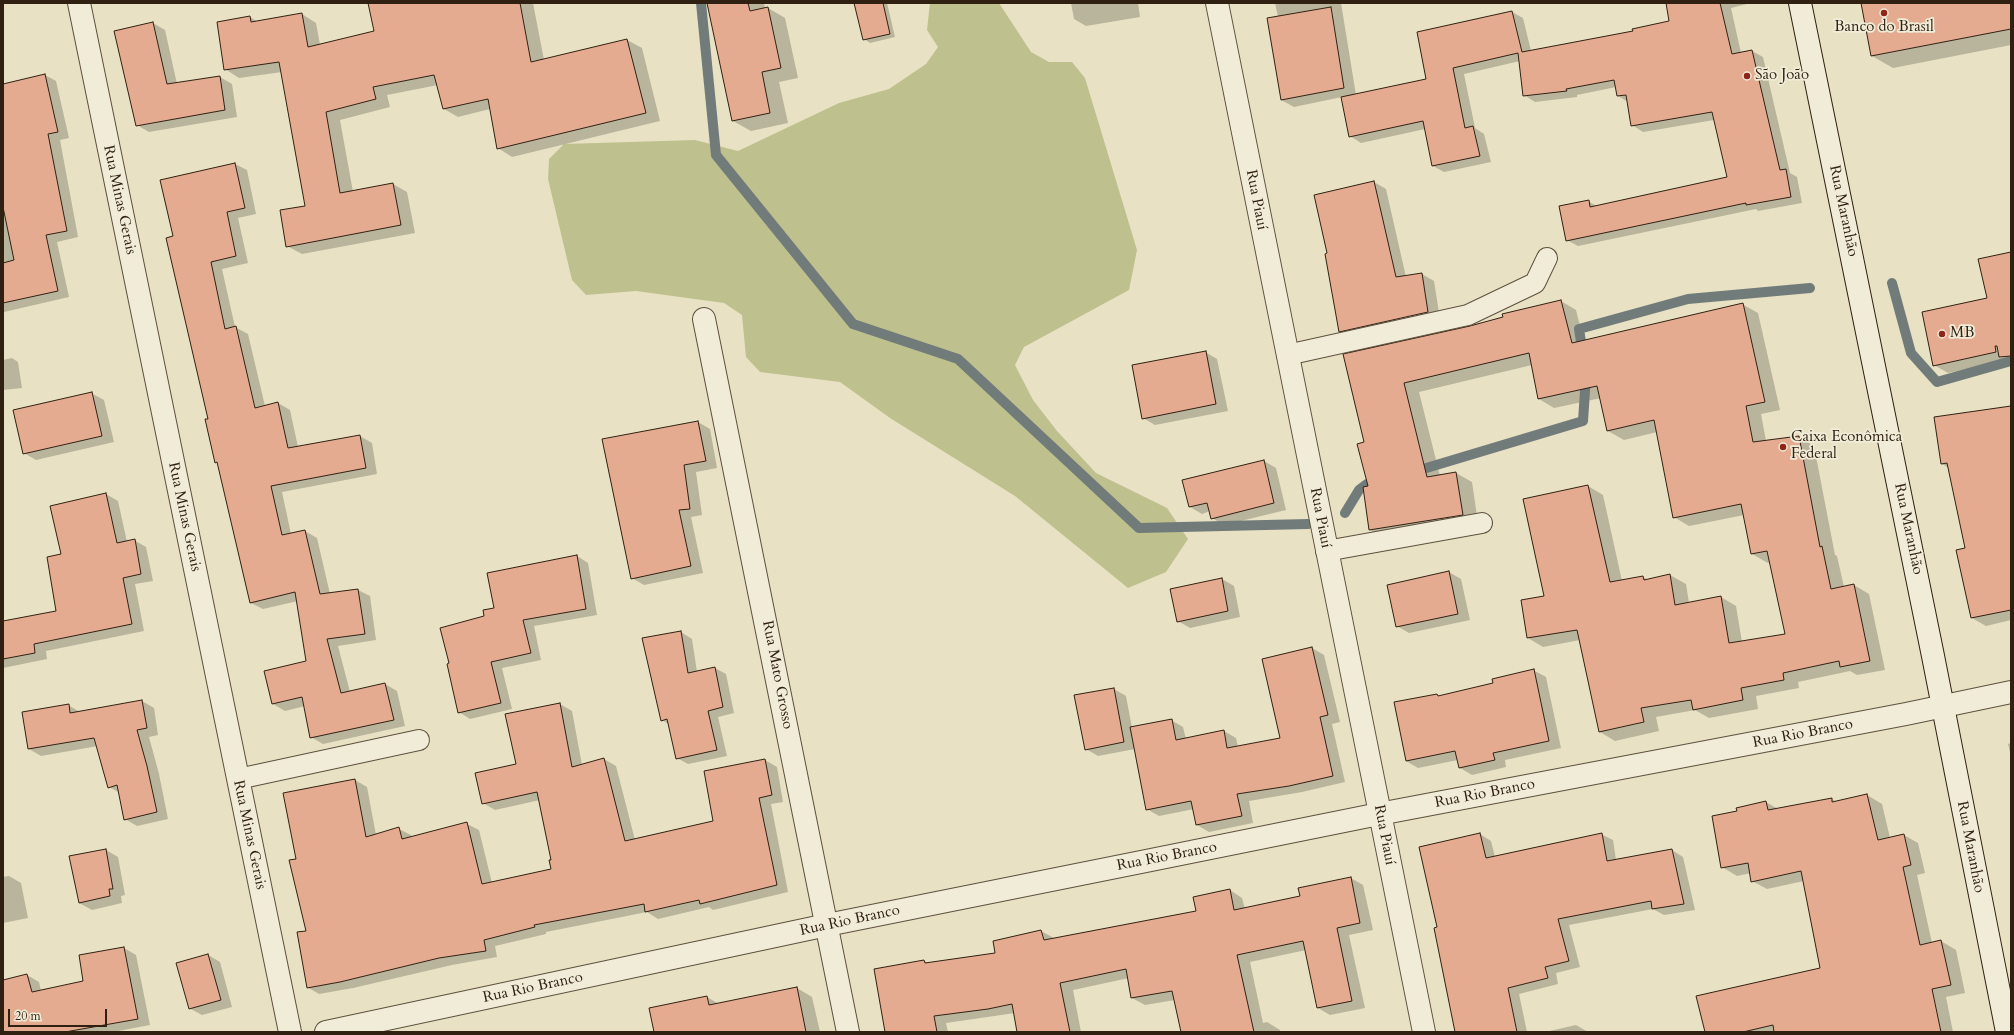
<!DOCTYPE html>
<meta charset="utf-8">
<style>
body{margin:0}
#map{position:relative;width:2014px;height:1035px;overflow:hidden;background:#e8e1c3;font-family:Cardo,serif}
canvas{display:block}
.frame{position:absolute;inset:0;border:4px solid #302012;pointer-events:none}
.scale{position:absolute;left:8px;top:1009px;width:99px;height:18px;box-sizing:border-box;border:2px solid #302012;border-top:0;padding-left:5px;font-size:12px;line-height:14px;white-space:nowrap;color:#302012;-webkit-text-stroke:3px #f0ecd8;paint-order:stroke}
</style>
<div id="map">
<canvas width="2014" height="1035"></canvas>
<div class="frame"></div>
<div class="scale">20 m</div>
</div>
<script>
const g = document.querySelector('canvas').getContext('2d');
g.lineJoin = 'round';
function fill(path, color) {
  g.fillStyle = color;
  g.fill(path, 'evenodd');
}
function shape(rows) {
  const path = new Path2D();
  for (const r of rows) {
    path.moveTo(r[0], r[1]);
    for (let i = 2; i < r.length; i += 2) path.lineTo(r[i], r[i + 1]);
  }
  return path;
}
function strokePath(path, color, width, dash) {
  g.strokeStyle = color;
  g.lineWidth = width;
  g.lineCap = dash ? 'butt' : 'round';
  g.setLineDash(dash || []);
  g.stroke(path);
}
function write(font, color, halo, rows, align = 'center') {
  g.font = font + ' Cardo,serif';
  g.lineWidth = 3.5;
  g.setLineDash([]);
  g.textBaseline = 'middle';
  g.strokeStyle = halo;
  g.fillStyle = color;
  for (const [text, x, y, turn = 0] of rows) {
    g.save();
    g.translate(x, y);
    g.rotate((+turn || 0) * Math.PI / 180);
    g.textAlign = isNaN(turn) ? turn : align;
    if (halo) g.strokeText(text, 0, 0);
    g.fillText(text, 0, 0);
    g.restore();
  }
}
fill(shape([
 [930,3,999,3,1031,52,1049,62,1072,62,1085,78,1137,250,1129,290,1024,347,1015,365,1033,400,1057,431,1096,473,1167,508,1188,539,1166,572,1128,588,1015,496,890,418,840,382,760,372,746,357,742,315,724,303,636,291,586,295,572,280,548,179,549,159,564,144,695,140,738,151,839,103,889,89,926,64,938,47,927,30]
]), '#bec18e');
fill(shape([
 [371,3,533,3,544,60,627,40,642,48,660,121,512,157,498,148,490,109,458,117,444,109,438,85,387,95,390,107,340,120,353,192,393,184,407,192,415,233,302,254,287,246,306,207,282,72,239,78,225,69,250,17,258,22,302,14,316,23,320,45,375,31],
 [708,3,764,3,765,8,768,8,785,18,798,78,779,82,788,123,751,131,733,121],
 [860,3,887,3,895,37,870,43,864,39],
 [1071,3,1138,3,1140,17,1086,26,1074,19],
 [1275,3,1341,3,1356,95,1427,80,1512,12,1523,18,1531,51,1634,32,1670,22,1667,3,1751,3,1731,8,1741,53,1752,51,1763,57,1790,173,1797,177,1802,203,1758,211,1756,209,1578,246,1567,240,1588,201,1598,207,1728,178,1714,120,1643,132,1632,125,1628,102,1618,96,1616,87,1577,95,1577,97,1535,102,1524,95,1520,61,1464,74,1475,128,1484,134,1491,162,1444,172,1433,166,1425,129,1361,143,1350,136,1342,97,1294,107,1281,100,1278,17],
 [1862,3,2011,3,2011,45,1893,68,1872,56],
 [153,23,165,30,177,84,220,77,232,84,237,117,149,132,137,125],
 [45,75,56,81,69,138,60,140,78,237,57,242,69,297,4,312,3,83,6,84],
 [235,164,247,170,256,214,238,218,248,263,222,269,235,327,248,334,265,406,278,403,290,410,298,447,360,436,372,443,377,474,282,492,291,534,305,531,317,538,330,594,358,590,370,596,376,640,338,646,350,692,385,684,397,691,405,726,323,744,311,737,305,706,285,711,273,704,265,672,307,662,298,601,263,609,251,603,218,463,216,462,174,237],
 [1374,182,1386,189,1406,277,1422,274,1434,281,1440,319,1352,338,1340,331],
 [2011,253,2011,360,1948,373,1934,365,1988,299],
 [1561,301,1576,310,1584,341,1742,304,1758,313,1780,410,1761,414,1766,441,1799,437,1814,446,1835,555,1837,556,1844,587,1854,585,1869,594,1885,670,1857,675,1850,671,1798,682,1799,688,1756,696,1758,709,1709,718,1695,710,1656,717,1659,731,1615,741,1600,732,1580,640,1543,647,1528,638,1588,486,1603,495,1622,581,1643,577,1648,580,1670,575,1686,584,1689,603,1721,597,1736,606,1742,642,1786,635,1770,562,1768,563,1752,554,1744,515,1689,526,1674,517,1657,432,1624,440,1608,431,1601,398,1554,408,1539,399,1532,365,1419,392,1440,476,1456,473,1472,482,1478,523,1386,539,1370,530,1369,487,1365,443,1344,355,1471,327],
 [1205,352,1217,359,1228,411,1155,425,1143,418],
 [12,358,18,362,22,388,3,390,3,360],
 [91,393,104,400,114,442,36,460,24,453],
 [2011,407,2011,620,1986,626,1972,618,1958,551,1966,549,1949,468,1942,464],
 [698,422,710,429,717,468,696,472,702,515,691,517,703,573,644,585,632,578],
 [1264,461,1276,468,1286,510,1224,525,1212,518,1210,511,1202,514,1190,507],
 [106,494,118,501,127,542,134,540,146,547,153,581,135,584,144,631,46,651,47,659,3,668,3,622,58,612,62,555],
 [577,556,588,563,597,615,534,626,541,660,502,668,512,709,470,719,459,712,451,664,485,616,495,608],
 [1449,572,1461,579,1470,620,1409,633,1397,626,1389,585],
 [1222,579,1234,586,1240,617,1190,628,1178,621],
 [681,632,692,639,697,672,715,668,726,674,734,713,718,717,727,756,688,764,677,758,670,725,662,720],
 [1312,648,1324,655,1340,722,1332,724,1345,782,1302,792,1249,801,1253,823,1209,832,1197,825,1194,809,1159,816,1147,809,1135,749,1098,756,1086,749,1114,689,1126,696,1132,728,1171,720,1183,727,1186,739,1224,731,1236,738,1238,747,1281,739],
 [1533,670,1546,677,1561,748,1505,760,1506,767,1472,775,1460,768,1458,760,1418,768,1406,761,1437,695,1440,697,1494,684],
 [142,701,154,708,158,735,149,737,159,774,168,819,137,826,125,819,120,793,109,787,98,746,41,756,29,749,68,705,80,712],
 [560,704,572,711,582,765,604,759,616,766,635,840,715,822,765,760,777,767,783,802,771,804,788,892,713,910,709,907,658,919,647,912,546,932,546,934,495,946,497,957,452,965,353,988,319,994,307,987,307,932,297,860,355,780,367,787,376,835,399,829,411,835,412,838,467,824,479,830,492,883,552,870,552,860,540,800,495,810,483,803,517,765],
 [2011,743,2011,756,2008,744],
 [1867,795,1882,804,1890,838,1904,835,1918,843,1925,873,1917,875,1932,943,1941,941,1956,950,1965,993,1946,997,1953,1032,1706,1032,1821,969,1804,881,1767,889,1752,881,1751,873,1737,876,1722,867,1738,812,1766,802,1778,809,1831,799,1837,802],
 [1480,834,1491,841,1495,857,1601,834,1613,840,1616,860,1672,850,1683,857,1695,910,1664,915,1653,909,1569,925,1580,967,1556,973,1558,984,1519,994,1527,1032,1457,1032,1438,928],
 [106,850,118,857,125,895,121,896,122,903,92,910,79,903],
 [9,876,21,883,28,918,3,923,3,877],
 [1351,878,1363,885,1373,930,1349,935,1365,1008,1330,1015,1318,1008,1306,950,1250,962,1263,1023,1267,1022,1280,1030,1280,1032,1182,1032,1175,1000,1145,1005,1132,998,1129,978,1073,990,1081,1032,1018,1032,1015,1013,946,1023,948,1032,886,1032,875,970,924,961,929,963,997,953,1041,931,1054,938,1198,912,1230,890,1242,898,1245,909,1301,896],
 [124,948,136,955,150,1025,113,1032,3,1032,3,981,27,975,39,982,41,991,85,982,80,956],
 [208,955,220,962,232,1007,202,1015,189,1008],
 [797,988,812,997,820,1032,655,1032,707,997,719,1004],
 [1576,1025,1588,1032,1545,1032]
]), '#0003');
strokePath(shape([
 [701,3,716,155,853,324,958,359,1139,528,1308,524],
 [1892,283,1911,353,1937,382,2011,361],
 [1583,355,1579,329,1688,299,1810,288],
 [1413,472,1583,421,1586,376],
 [1345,513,1359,490,1367,484,1380,480]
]), '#717c7a', 10);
const building = shape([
 [368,3,520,3,531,62,627,39,646,113,497,149,488,99,443,109,434,75,373,87,376,99,326,112,340,193,393,183,401,225,286,247,280,210,305,206,279,62,224,70,217,22,250,16,251,22,302,13,308,47,374,31,368,3],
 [707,3,748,3,750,11,768,7,781,68,762,72,770,113,732,121,707,3],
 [854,3,883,3,890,34,863,40,854,3],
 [1666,3,1720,3,1732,54,1752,50,1780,170,1786,169,1791,197,1746,205,1746,203,1566,241,1559,206,1589,200,1590,207,1727,177,1712,112,1631,126,1626,95,1617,96,1614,80,1566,89,1567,91,1523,96,1518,53,1453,68,1465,128,1473,126,1480,156,1432,166,1423,121,1349,137,1341,97,1426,79,1417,32,1512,11,1522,52,1633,31,1632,29,1669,21,1666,3],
 [1861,3,2011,3,2011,29,1871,56,1861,3],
 [1331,7,1344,88,1281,100,1267,18,1331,7],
 [153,22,167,84,220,76,225,110,136,126,114,31,153,22],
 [45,74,58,132,48,134,67,231,46,235,58,291,3,303,3,263,14,260,3,207,3,84,45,74],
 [235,163,245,208,227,212,236,256,211,262,225,329,236,326,255,408,278,402,288,448,360,435,366,468,271,486,282,535,305,530,320,594,358,589,365,634,327,639,341,693,385,683,394,720,310,738,302,697,272,704,264,671,306,661,295,592,250,603,217,462,215,463,205,419,208,419,166,238,173,236,160,180,235,163],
 [1374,181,1396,277,1422,273,1428,312,1339,332,1325,254,1327,253,1314,195,1374,181],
 [2011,252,2011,356,1999,357,1997,346,1995,346,1996,352,1933,366,1922,312,1987,298,1978,259,2011,252],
 [1561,300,1572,343,1743,303,1765,402,1746,406,1753,442,1799,436,1820,547,1822,546,1831,589,1854,584,1870,661,1840,667,1839,661,1783,673,1784,680,1741,688,1743,700,1693,710,1691,700,1641,708,1644,722,1599,732,1577,630,1527,638,1521,600,1544,596,1523,499,1588,485,1610,582,1643,576,1644,580,1670,574,1675,605,1721,596,1729,643,1785,634,1767,551,1751,554,1741,504,1673,518,1654,420,1607,431,1597,386,1538,399,1529,353,1404,383,1427,477,1456,472,1463,515,1369,530,1363,487,1368,486,1357,444,1364,442,1343,354,1470,326,1503,317,1502,314,1561,300],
 [1206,351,1216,404,1142,419,1132,365,1206,351],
 [92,392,102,436,23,454,13,410,92,392],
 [2011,406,2011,610,1971,618,1956,550,1965,548,1947,463,1941,464,1934,417,2011,406],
 [698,421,706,461,684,465,690,509,679,510,691,566,631,579,602,439,698,421],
 [1264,460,1274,503,1211,519,1207,503,1189,507,1182,480,1264,460],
 [106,493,117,543,135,539,141,574,123,578,132,624,34,644,35,653,3,659,3,621,56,611,47,557,61,554,50,506,106,493],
 [577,555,586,609,523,620,531,653,491,662,501,703,458,713,447,664,449,663,440,628,484,616,483,610,494,608,487,573,577,555],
 [1449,571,1458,614,1396,627,1387,585,1449,571],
 [1222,578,1228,611,1177,622,1170,589,1222,578],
 [681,631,688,673,715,667,723,707,708,711,717,750,676,759,667,719,661,721,642,638,681,631],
 [1312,647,1328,715,1320,717,1333,776,1289,786,1237,794,1242,816,1196,825,1191,801,1146,810,1130,727,1172,719,1176,740,1224,730,1227,748,1280,738,1262,659,1312,647],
 [1534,669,1549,741,1493,753,1495,760,1459,768,1455,751,1406,761,1394,702,1437,694,1438,696,1493,683,1492,679,1534,669],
 [1114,688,1124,742,1085,750,1074,695,1114,688],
 [142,700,147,728,137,730,147,766,157,812,124,820,117,785,108,788,94,738,28,749,22,712,69,704,70,713,142,700],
 [560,703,572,767,604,758,625,841,713,821,704,771,765,759,772,795,759,798,777,885,700,904,699,900,645,912,644,904,534,925,535,927,484,940,486,951,439,958,340,982,307,988,297,932,306,931,289,860,296,859,283,793,355,779,366,837,399,827,402,839,467,822,482,884,551,869,549,860,551,860,537,792,482,804,475,773,516,764,505,714,560,703],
 [1867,794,1878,840,1904,834,1911,865,1903,867,1920,945,1941,940,1951,985,1932,989,1941,1032,1774,1032,1773,1025,1743,1032,1705,1032,1696,996,1820,968,1801,871,1751,882,1748,863,1721,868,1712,816,1737,811,1736,808,1766,801,1768,810,1832,798,1832,802,1867,794],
 [1480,833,1486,858,1602,833,1607,861,1672,849,1684,904,1652,909,1651,901,1558,919,1569,961,1545,967,1548,978,1508,988,1517,1032,1455,1032,1434,928,1437,927,1419,847,1480,833],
 [106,849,113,889,109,889,110,896,79,903,69,856,106,849],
 [1351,877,1360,923,1337,928,1352,1001,1317,1008,1303,941,1237,955,1254,1032,1181,1032,1172,991,1131,998,1126,969,1060,983,1070,1032,1017,1032,1012,1004,988,1009,934,1016,937,1032,885,1032,874,969,924,960,925,963,995,953,993,941,1041,930,1044,940,1196,911,1193,897,1230,889,1234,910,1300,896,1298,888,1351,877],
 [124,947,138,1019,65,1032,3,1032,3,980,27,974,32,992,83,981,79,955,124,947],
 [208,954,221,1000,189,1009,176,963,208,954],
 [797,987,806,1032,654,1032,649,1008,707,996,709,1005,797,987]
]);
fill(building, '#e4ab91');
strokePath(building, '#302012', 1);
const service = shape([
 [1287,355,1468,315,1535,283,1547,258],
 [1326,551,1482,523],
 [238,779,419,740]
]);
const minor = shape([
 [79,3,290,1032],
 [1217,3,1424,1032],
 [704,319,848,1032]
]);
const tertiary = shape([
 [326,1032,827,925,1151,860,1379,814,1906,714,2011,692]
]);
const secondary = shape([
 [1800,3,1933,656,2007,1032]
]);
strokePath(service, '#5e503e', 22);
strokePath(minor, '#5e503e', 24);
strokePath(tertiary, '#5e503e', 24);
strokePath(secondary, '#302012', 24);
strokePath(service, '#f0ecd8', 20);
strokePath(minor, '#f0ecd8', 22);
strokePath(tertiary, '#f0ecd8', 22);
strokePath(secondary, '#f0ecd8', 22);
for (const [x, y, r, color] of [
 [1884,13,4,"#8f2418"],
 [1747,76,4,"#8f2418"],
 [1942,334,4,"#8f2418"],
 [1783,447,4,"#8f2418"]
]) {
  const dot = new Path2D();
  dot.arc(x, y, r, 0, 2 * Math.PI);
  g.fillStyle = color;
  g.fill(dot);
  strokePath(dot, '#f0ecd8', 1.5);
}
write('15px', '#302012', '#f0ecd8', [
 ["Banco do Brasil",1884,28,"center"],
 ["São João",1755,76],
 ["MB",1950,334],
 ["Caixa Econômica",1791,438],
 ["Federal",1791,455]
], 'left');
write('15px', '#302012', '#f0ecd8', [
 ["Rua Minas Gerais",119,200,78],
 ["Rua Piauí",1256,200,79],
 ["Rua Maranhão",1843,211,78],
 ["Rua Minas Gerais",184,517,78],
 ["Rua Piauí",1320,518,79],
 ["Rua Maranhão",1908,529,78],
 ["Rua Mato Grosso",777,675,79],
 ["Rua Rio Branco",1803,734,-11],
 ["Rua Rio Branco",1485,794,-11],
 ["Rua Minas Gerais",249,835,78],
 ["Rua Piauí",1384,835,79],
 ["Rua Maranhão",1970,847,79],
 ["Rua Rio Branco",1167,857,-11],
 ["Rua Rio Branco",850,921,-12],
 ["Rua Rio Branco",533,988,-12]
]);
</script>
